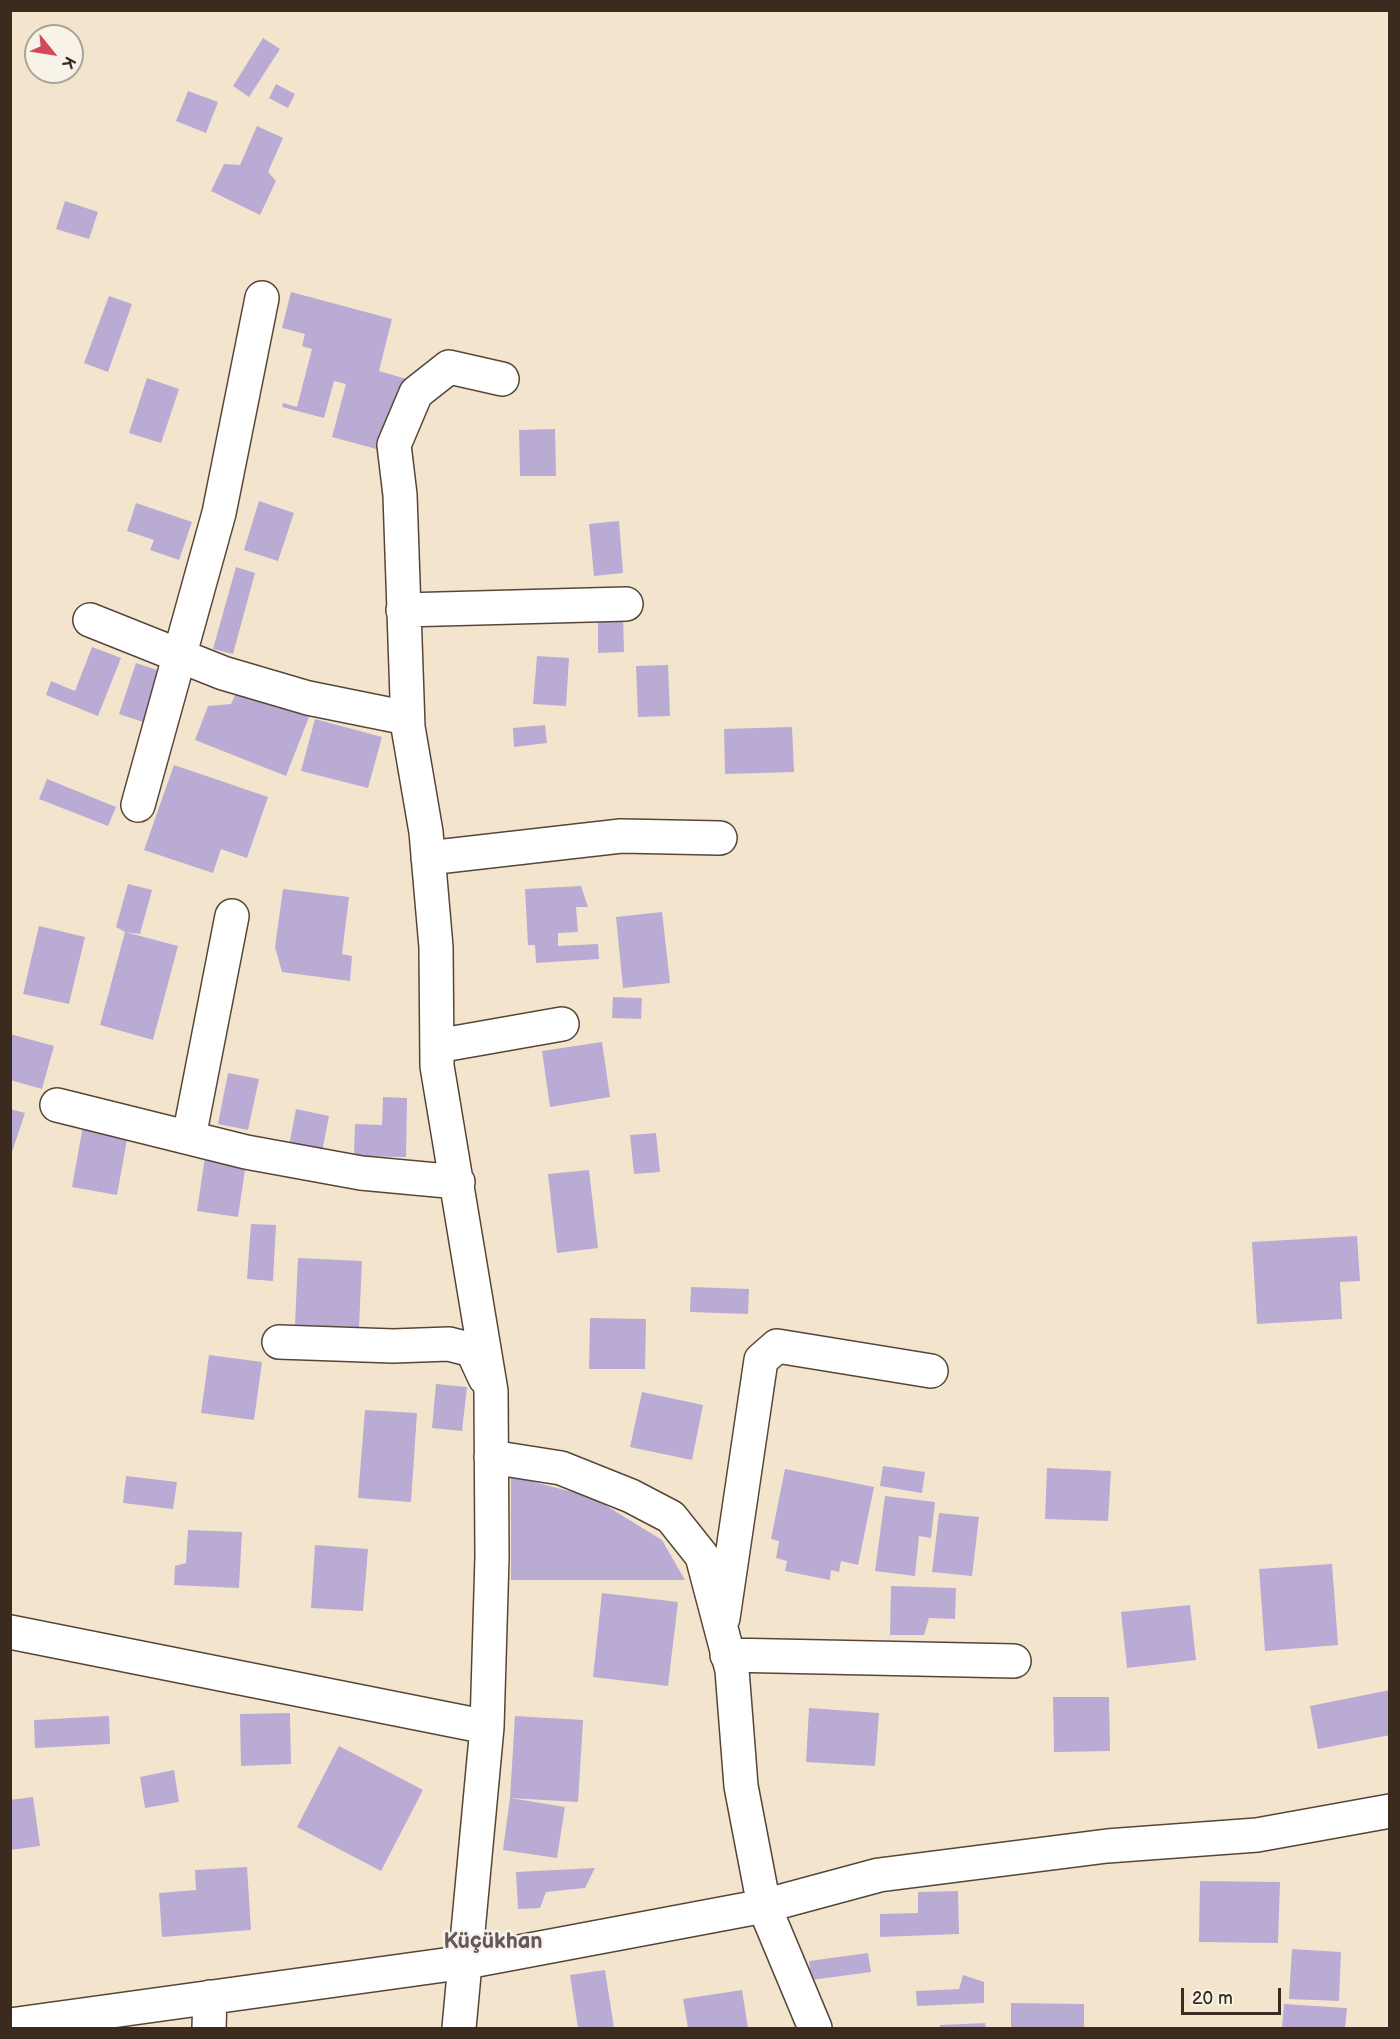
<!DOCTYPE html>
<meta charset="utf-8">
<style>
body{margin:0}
#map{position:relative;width:1400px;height:2039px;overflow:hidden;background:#f3e5cd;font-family:"Balsamiq Sans",sans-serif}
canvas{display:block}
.frame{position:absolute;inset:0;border:12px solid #3b2a1e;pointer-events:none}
.north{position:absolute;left:24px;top:24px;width:60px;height:60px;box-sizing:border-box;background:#f7f3e8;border:2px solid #aca397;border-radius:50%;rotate:120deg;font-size:16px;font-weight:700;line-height:24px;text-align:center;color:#3b2a1e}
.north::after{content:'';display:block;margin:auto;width:21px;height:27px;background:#d1495b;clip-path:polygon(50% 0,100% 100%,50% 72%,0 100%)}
.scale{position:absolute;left:1181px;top:1988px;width:100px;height:27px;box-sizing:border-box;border:3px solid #3b2a1e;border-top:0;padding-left:8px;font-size:18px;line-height:21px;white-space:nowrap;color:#3b2a1e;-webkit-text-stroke:4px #f7f3e8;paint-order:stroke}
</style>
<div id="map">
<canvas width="1400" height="2039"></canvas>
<div class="frame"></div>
<div class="north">K</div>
<div class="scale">20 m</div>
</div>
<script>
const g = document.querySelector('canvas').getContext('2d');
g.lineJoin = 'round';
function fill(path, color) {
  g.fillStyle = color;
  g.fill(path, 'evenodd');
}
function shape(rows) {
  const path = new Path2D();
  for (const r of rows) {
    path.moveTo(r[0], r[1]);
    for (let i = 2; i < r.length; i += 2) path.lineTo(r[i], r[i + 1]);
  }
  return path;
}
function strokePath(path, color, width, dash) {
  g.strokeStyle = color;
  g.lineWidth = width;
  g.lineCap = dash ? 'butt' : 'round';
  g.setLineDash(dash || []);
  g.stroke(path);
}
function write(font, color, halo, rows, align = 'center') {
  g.font = font + ' "Balsamiq Sans",sans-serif';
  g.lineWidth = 5;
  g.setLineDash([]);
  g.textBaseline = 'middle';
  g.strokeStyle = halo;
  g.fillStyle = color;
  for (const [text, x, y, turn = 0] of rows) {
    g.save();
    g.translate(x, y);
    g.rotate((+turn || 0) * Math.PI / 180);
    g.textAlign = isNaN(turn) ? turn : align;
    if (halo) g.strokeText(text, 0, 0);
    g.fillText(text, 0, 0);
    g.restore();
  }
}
fill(shape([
 [263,38,280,49,249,97,233,86],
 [276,84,295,94,288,108,269,98],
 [188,91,218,102,206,133,176,121],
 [257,126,283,138,268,172,276,181,260,215,211,191,224,164,240,165],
 [65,201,98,212,89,239,56,229],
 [291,292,392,319,379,371,410,380,391,453,332,437,346,384,334,381,324,418,282,407,283,403,297,407,312,349,302,346,305,334,282,328],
 [109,296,132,304,108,372,84,363],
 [147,378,179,389,161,443,129,433],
 [555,429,556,476,520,476,519,430],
 [259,501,294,513,278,561,244,550],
 [136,503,192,522,179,560,150,550,154,540,127,531],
 [619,521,623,573,594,576,589,524],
 [236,567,255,573,233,654,213,649],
 [623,616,624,652,598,653,598,617],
 [92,647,121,658,98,716,46,695,51,681,75,691],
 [537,656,569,658,566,706,533,704],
 [136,663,160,671,143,722,119,714],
 [668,665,670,716,638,717,636,666],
 [238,689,309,717,286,776,195,740,208,706,231,704],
 [315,719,382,737,368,788,301,771],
 [545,725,547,743,514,747,513,728],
 [792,727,794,772,725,774,724,729],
 [174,765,268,797,247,858,221,849,213,873,144,850],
 [47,779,116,807,108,826,39,799],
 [128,884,152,890,140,934,125,932,116,927],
 [581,886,588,907,576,907,578,932,558,933,558,946,598,944,599,959,536,963,535,945,528,945,525,889],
 [283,889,349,897,342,954,352,956,350,981,282,972,275,947],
 [662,912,670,983,623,988,616,917],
 [39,926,85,937,69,1004,23,994],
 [125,932,178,946,153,1040,100,1025],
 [613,997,642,998,641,1019,612,1018],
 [10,1034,54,1046,42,1089,10,1080],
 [602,1042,610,1097,550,1107,542,1051],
 [228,1073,259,1079,248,1130,218,1124],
 [383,1097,407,1098,406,1157,354,1156,355,1124,382,1125],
 [10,1109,25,1113,11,1155,10,1155],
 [296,1109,329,1116,322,1152,289,1146],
 [83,1126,128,1134,117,1195,72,1187],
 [656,1133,660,1172,634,1174,630,1135],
 [205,1157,246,1163,238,1217,197,1211],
 [589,1170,598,1248,557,1253,548,1174],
 [251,1224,276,1225,273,1281,247,1279],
 [1357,1236,1360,1281,1340,1282,1342,1319,1257,1324,1252,1242],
 [298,1258,362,1261,359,1327,295,1325],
 [691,1287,749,1289,748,1314,690,1312],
 [590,1318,646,1319,645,1369,589,1369],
 [209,1355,262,1362,254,1420,201,1413],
 [436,1384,467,1387,462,1431,432,1428],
 [642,1392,703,1405,692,1460,630,1447],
 [365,1410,417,1413,411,1502,358,1498],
 [883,1466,925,1472,922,1493,880,1486],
 [1047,1468,1111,1471,1108,1521,1045,1519],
 [785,1469,874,1487,858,1565,841,1561,839,1572,831,1570,830,1580,785,1571,787,1561,776,1558,779,1541,771,1539],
 [126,1476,177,1482,173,1509,123,1503],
 [511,1476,592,1497,662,1540,685,1580,511,1580],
 [885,1496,935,1502,931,1538,919,1536,915,1576,875,1571],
 [939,1513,979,1517,972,1576,932,1572],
 [188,1530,242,1532,239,1588,174,1585,175,1566,186,1563],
 [315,1545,368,1549,363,1611,311,1608],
 [1332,1564,1338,1645,1265,1651,1259,1569],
 [891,1586,956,1588,955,1619,929,1618,924,1635,890,1635],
 [602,1593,678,1602,668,1686,593,1677],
 [1190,1605,1196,1660,1127,1668,1121,1612],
 [1390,1690,1390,1735,1318,1749,1310,1706],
 [1053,1697,1109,1697,1110,1751,1054,1752],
 [809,1708,879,1713,875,1766,806,1762],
 [290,1713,291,1764,241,1766,240,1714],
 [109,1716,110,1744,35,1748,34,1720],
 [515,1716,583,1720,578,1802,510,1798],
 [339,1746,423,1790,381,1871,297,1827],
 [174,1770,179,1802,145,1808,140,1777],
 [33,1797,40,1846,10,1850,10,1800],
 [510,1798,565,1807,557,1858,503,1850],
 [247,1867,251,1930,162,1937,159,1893,196,1890,195,1870],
 [595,1868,585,1888,546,1892,540,1908,518,1909,516,1872],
 [1200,1881,1280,1882,1278,1943,1199,1942],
 [958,1891,959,1934,880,1937,880,1914,918,1913,918,1892],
 [1292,1949,1341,1952,1339,2001,1289,1999],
 [868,1953,871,1972,811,1980,809,1961],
 [605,1970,614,2028,578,2028,570,1975],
 [963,1975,984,1982,984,2003,917,2006,916,1991,959,1989],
 [742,1990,748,2028,688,2028,683,1999],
 [1011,2003,1084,2004,1084,2028,1011,2028],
 [1284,2004,1347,2008,1345,2028,1282,2028],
 [985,2023,986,2028,940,2028,940,2025]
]), '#baabd5');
const minor = shape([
 [403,610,626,604],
 [90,620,223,673,308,698,407,718],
 [138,805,219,513,262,298],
 [428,858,621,836,720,838],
 [437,1046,562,1024],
 [57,1105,246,1152,361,1173,458,1182],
 [189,1137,232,916],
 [279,1342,393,1346,449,1344,472,1350,485,1378],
 [491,1457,561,1468,631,1496,671,1517,702,1556,732,1670,741,1786,764,1906,815,2028],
 [723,1618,761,1360,777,1346,931,1371],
 [10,1632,487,1727],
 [727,1655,1014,1661],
 [10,2025,466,1962,764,1906,879,1875,1107,1846,1257,1835,1390,1811],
 [209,2028,210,1997],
 [459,2028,487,1727,492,1557,491,1391,437,1066,436,947,426,832,408,727,400,495,394,445,416,393,449,367,502,379]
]);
strokePath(minor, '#574638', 36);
strokePath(minor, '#fff', 33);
write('bold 22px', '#67575e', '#f7f3e8', [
 ["Küçükhan",493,1942]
]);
</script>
